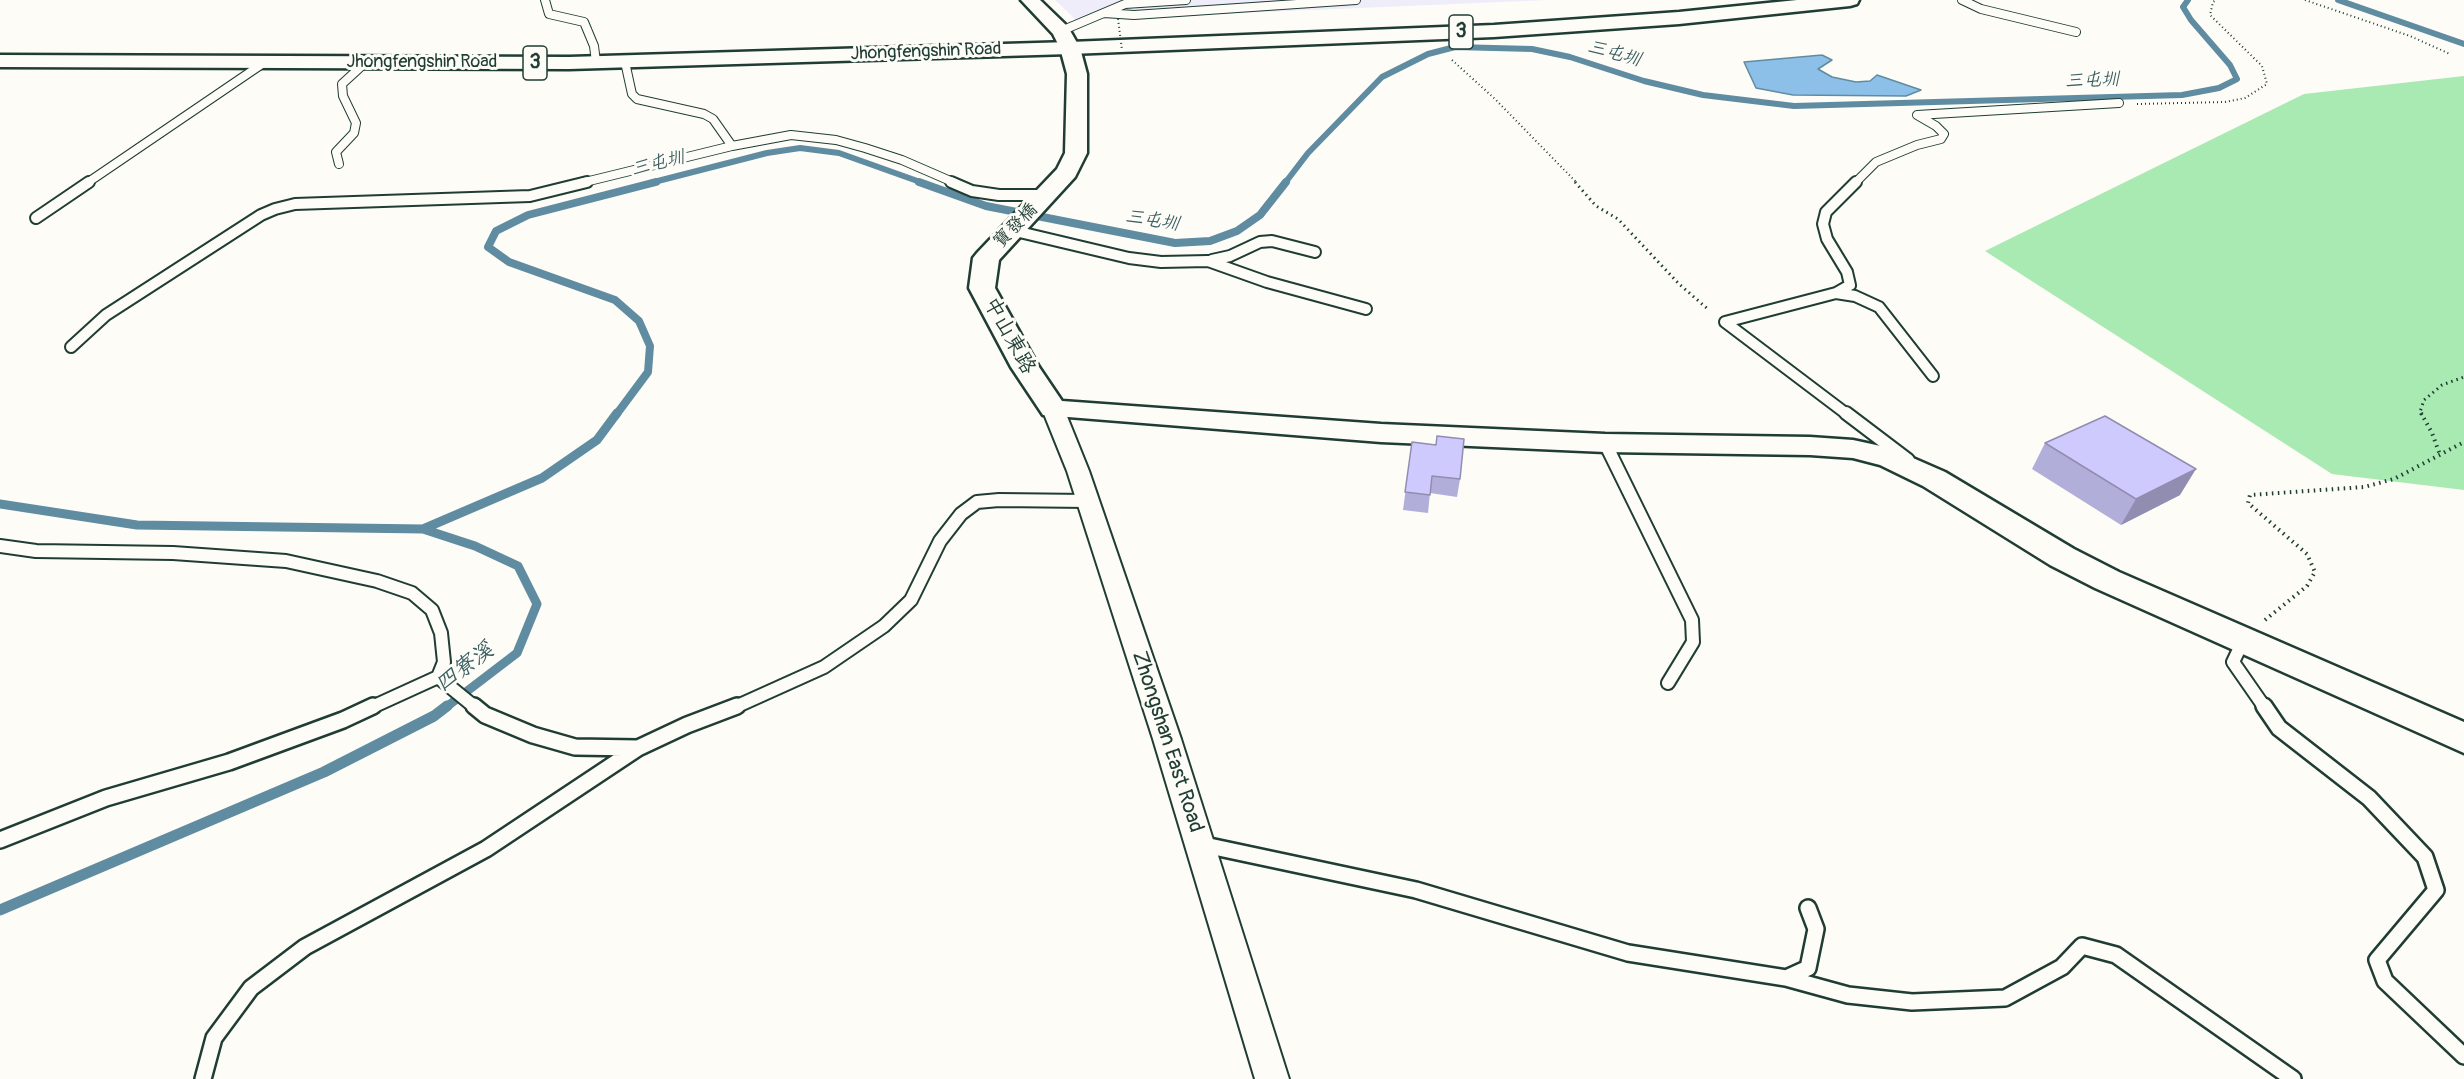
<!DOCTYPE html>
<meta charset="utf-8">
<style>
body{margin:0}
canvas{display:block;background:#fdfcf7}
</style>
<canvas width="2464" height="1079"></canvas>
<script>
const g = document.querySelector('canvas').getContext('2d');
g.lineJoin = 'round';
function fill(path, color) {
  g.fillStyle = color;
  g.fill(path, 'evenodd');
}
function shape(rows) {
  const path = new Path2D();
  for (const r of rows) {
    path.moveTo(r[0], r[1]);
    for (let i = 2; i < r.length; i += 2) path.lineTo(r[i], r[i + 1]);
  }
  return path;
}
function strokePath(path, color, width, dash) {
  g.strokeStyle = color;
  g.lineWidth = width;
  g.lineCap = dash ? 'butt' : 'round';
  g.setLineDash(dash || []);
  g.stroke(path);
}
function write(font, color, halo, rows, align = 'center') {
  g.font = font + ' Pangolin,"LXGW WenKai TC",sans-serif';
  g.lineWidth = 6;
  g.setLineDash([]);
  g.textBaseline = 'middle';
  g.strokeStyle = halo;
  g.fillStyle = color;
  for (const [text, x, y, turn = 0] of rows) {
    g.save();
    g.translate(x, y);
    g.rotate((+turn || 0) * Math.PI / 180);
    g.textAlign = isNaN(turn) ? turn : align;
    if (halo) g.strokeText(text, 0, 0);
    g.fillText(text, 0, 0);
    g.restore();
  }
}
fill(shape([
 [1055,0,1549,0,1076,20]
]), '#efedf9');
fill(shape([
 [2464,76,2464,490,2332,474,1985,251,2304,94]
]), '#a9eab2');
const water = shape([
 [1822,55,1832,60,1818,69,1832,77,1856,82,1870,81,1877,75,1921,90,1906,96,1793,95,1756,88,1744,62,1822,55]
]);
fill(water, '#8cc0e9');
strokePath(water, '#608ca1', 1.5);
strokePath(shape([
 [2338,0,2464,44],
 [650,183,767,153,800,148,839,153,923,183],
 [1285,183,1308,153,1382,77,1428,54,1455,47,1532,49,1570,57,1644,81,1703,95,1794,106,2182,95,2219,88,2237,79,2230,65,2191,20,2183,7,2188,0]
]), '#608ca1', 6);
strokePath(shape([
 [919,182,986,206,1175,243,1210,241,1237,231,1260,215,1286,182],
 [616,415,648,372,650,346,639,321,615,300,509,262,488,247,496,231,528,215,656,182]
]), '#608ca1', 8);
strokePath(shape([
 [0,504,137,525,423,529,475,546,518,566,537,604,517,653,445,708],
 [423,529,542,478,597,440,617,413]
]), '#608ca1', 9);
strokePath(shape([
 [0,910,324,772,434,716,447,706]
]), '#608ca1', 11);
const laneFar3 = shape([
 [545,0,549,14,584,22,594,46,596,62],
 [1962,0,1981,9,2076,32],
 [1104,13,1134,15,1356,0],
 [1061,31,1125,4,1186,0],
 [625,62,632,94,637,99,704,114,713,119,732,146],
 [339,164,336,152,354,133,356,123,343,96,342,84,366,62],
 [87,183,265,62],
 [581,183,732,146,791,135,836,140,865,148,902,160,955,183],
 [1855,183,1876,162,1917,145,1941,139,1944,134,1936,126,1917,115,2119,103]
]);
const laneFar2 = shape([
 [951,182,972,191,999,195,1047,195],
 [36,218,89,182],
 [1011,230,1129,258,1161,262,1208,261,1267,282,1366,309],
 [1212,260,1230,256,1260,242,1272,241,1315,252],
 [1836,293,1855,296,1879,307,1933,376],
 [1725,322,1836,293,1850,285,1847,272,1827,239,1823,224,1826,212,1856,182],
 [1725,322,1848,415],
 [71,347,106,315,261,215,275,209,295,204,530,196,587,182]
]);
const laneFar1 = shape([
 [1846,413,1908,460],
 [1605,443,1692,620,1693,642,1668,683],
 [0,546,36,551,173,553,286,561,377,581,412,593,432,610,441,633,444,662,438,677,476,708],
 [2244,639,2233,662,2265,708],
 [370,708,438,677],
 [733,708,824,667,884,626,911,600,940,541,961,514,977,502,999,500,1088,501]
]);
const lane = shape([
 [474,706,485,715,533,735,575,747,638,748],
 [2264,706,2279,728,2369,798,2425,857,2436,890,2377,960,2385,981,2464,1056],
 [0,840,106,798,229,762,343,720,373,706],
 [1200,844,1416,890,1628,953,1786,978,1808,968,1816,929,1808,908],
 [1786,978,1848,995,1912,1002,2005,998,2062,967,2082,946,2116,955,2293,1079],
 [203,1079,214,1038,251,988,305,947,486,849,638,748,687,725,737,706]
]);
const street = shape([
 [1053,403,1061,404,1064,409,1089,471,1181,739,1289,1079,1255,1079,1153,739,1067,471,1042,409,1045,404,1053,403]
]);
const secondary = shape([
 [1021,0,1040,0,1068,27,1080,48,1087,74,1087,153,1075,177,999,260,995,288,1039,367,1062,401,1381,424,1605,434,1810,437,1853,440,1890,448,1945,472,2074,549,2119,572,2464,722,2464,753,2095,588,2050,565,1923,486,1880,465,1853,458,1810,455,1605,452,1381,442,1043,415,1011,367,969,288,973,258,977,253,1057,169,1065,153,1067,74,1060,48,1053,34,1021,0]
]);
const primary = shape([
 [1797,0,1859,0,1857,4,1850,6,1679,24,1494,37,1070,54,569,69,0,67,0,55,569,57,1070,42,1494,25,1679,12,1797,0]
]);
strokePath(laneFar3, '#1f3d34', 10);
strokePath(laneFar2, '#1f3d34', 14);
strokePath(laneFar1, '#1f3d34', 16);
strokePath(lane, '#1f3d34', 20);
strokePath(street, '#1f3d34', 4);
strokePath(secondary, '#1f3d34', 5);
strokePath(primary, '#1f3d34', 5);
strokePath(shape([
 [2305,0,2410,36,2450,54],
 [1452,60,1495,99,1577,183],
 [2137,104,2225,102,2245,98,2267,84,2262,66,2210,15,2213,2,2216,0]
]), '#1f3d34', 2, [1, 3]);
strokePath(shape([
 [1575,182,1596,206,1618,219,1679,284,1709,310],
 [2422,415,2420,412,2424,400,2442,385,2464,377]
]), '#1f3d34', 3, [1.5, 4]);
strokePath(shape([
 [2421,413,2432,433,2440,455],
 [2265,620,2307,586,2315,572,2307,554,2248,503,2250,495,2364,487,2394,479,2464,442]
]), '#1f3d34', 4, [1.5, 4.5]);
strokePath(laneFar3, '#fdfcf7', 8);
strokePath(laneFar2, '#fdfcf7', 10);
strokePath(laneFar1, '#fdfcf7', 12);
strokePath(lane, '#fdfcf7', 15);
fill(street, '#fdfcf7');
fill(secondary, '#fdfcf7');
fill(primary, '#fdfcf7');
strokePath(shape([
 [1118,19,1122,50]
]), '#1f3d34', 2, [1, 3]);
fill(shape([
 [1412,442,1460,479,1457,497,1430,493,1428,513,1403,510],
 [2045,443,2180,495,2121,525,2032,469]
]), '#b2aeda');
fill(shape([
 [2196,469,2180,495,2121,525,2136,499]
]), '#918db1');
const building = shape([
 [2105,416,2196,469,2136,499,2045,443,2105,416],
 [1437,436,1464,439,1460,479,1432,476,1430,495,1405,492,1412,442,1436,445,1437,436]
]);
fill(building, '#cfcafd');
strokePath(building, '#918db1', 1.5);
write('18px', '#1f3d34', '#fdfcf7', [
 ["Jhongfengshin Road",926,52,-2],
 ["Jhongfengshin Road",422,62],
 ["寶發橋",1016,226,-46]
]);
write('italic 18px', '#3a5e61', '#fdfcf7', [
 ["三屯圳",1614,54,15],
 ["三屯圳",2092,81,-2],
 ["三屯圳",658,164,-14],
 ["三屯圳",1152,221,9]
]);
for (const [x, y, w] of [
 [1461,32,24],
 [535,63,24]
]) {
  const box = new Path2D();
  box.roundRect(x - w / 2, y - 17, w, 34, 4.5);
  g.fillStyle = '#fdfcf7';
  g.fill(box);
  strokePath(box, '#1f3d34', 1.5);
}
write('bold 20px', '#1f3d34', null, [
 ["3",1461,32],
 ["3",535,63]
]);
write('21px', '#1f3d34', '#fdfcf7', [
 ["中山東路",1009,336,61],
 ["Zhongshan East Road",1167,742,72]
]);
write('italic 22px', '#3a5e61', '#fdfcf7', [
 ["四寮溪",465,668,-37]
]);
</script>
